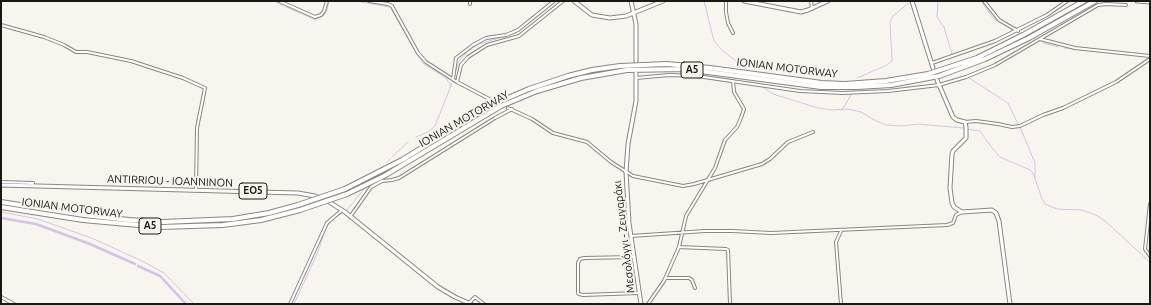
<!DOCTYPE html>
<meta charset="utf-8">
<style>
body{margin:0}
#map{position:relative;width:1151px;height:305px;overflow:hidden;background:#f8f5ee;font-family:Ubuntu,sans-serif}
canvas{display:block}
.frame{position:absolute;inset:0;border:2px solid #191815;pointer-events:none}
</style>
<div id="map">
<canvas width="1151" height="305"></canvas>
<div class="frame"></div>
</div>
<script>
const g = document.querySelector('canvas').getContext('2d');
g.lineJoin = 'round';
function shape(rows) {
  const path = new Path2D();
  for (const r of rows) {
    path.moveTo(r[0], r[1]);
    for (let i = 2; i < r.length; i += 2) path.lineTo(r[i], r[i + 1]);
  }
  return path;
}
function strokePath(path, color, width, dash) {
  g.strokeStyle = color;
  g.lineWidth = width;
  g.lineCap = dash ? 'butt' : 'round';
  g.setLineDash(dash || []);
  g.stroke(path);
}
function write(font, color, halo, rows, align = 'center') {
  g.font = font + ' Ubuntu,sans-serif';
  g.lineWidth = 4;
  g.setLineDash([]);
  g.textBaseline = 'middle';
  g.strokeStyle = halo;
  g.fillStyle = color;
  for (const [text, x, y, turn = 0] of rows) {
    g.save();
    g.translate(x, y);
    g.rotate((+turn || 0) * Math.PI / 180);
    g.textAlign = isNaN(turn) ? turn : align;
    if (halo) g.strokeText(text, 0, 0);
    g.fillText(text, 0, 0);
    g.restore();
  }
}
strokePath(shape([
 [274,1,284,6],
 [704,1,714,41,723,51,746,69],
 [938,1,937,17,944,27,952,54],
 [981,1,993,18,1012,29],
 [361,2,390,7,419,58,424,64,446,78,451,86],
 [286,7,316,20,324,15,327,10,329,1],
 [1034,38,1035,39],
 [1043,43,1059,47],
 [1064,48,1148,57],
 [455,73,459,61,468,51,479,44,515,33,520,30,527,24],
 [857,78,887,65,892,61,890,22,893,16,910,2],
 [969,78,1008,103,1018,124],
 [764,88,773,94,818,108,832,110,848,109,861,112,876,121,886,125,902,126,917,124,964,128],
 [842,110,851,95],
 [1020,127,1035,163,1035,177],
 [967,129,980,131,992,148,1000,157,1030,170,1033,173,1042,199,1045,204,1057,209,1082,210,1096,215,1105,221,1150,262],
 [416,137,428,132,435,126,452,83],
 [392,157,408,142],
 [388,162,390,159],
 [346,211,364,189],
 [1,212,38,219,94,239,144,262,164,273,194,304],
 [337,216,343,213],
 [294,304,318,252,325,230,330,222]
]), '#d2c4e6', 1);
strokePath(shape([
 [1,218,36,224,90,244,135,264],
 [138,266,160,276,186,304]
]), '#d2c4e6', 2.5);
const street = shape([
 [279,1,315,17,321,15,324,11,327,1],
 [369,1,388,4,392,6,418,53,426,62,457,82,493,101],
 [726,1,726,12,728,23,733,33],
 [811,1,812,9],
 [984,1,999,20,1018,31],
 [470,4,470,1],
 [1,25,44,37,64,45,76,52,87,52,131,61,183,78,205,88,197,128,196,190],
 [1040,39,1075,48,1150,56],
 [932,63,995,41,1047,15,1067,1],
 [636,78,669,75,697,76,800,91,843,93,888,91,939,85,966,77,995,65,1098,5,1106,4,1126,5],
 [453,79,456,58,473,45,486,38,506,35,518,30,554,1],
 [457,82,461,65,468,57,487,45,519,36,563,1],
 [508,108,532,119,553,133,587,142,611,162,633,176,683,186,694,184,762,164,770,159,788,142,813,132],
 [965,122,976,121,998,124,1012,127,1020,126,1043,115,1063,108,1116,82,1150,59],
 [1,182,33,183,32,186],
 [1150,204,1145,249,1150,256],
 [350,217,371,187,382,181,392,180,399,178,495,118,512,109],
 [631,236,705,231,732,231,771,233,947,225,953,223,956,215,962,212],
 [679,247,726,249,728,250,730,304],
 [633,257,584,258,580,259,578,263,578,293,579,294,583,295,639,293],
 [666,278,689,278,692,280,695,288],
 [1,297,14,304],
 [469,303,475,297,484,304],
 [290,304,327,223,342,210],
 [648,304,664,281,679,247,686,216,715,168,725,140,737,127,741,118,744,109,734,92,733,81],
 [841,304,836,242,841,231]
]);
const secondary = shape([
 [574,1,592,15,610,18,626,16,663,1],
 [631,1,636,24,636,61],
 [744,1,801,12,808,10,828,1],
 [912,1,933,68],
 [1137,1,1150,2],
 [636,73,636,101,628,144,626,172,629,223,641,304],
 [937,80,953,117,957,120,965,122,966,127,966,138,953,151,952,154,950,188,952,203,954,207,962,212,992,210,996,213,999,221,1010,304]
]);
const primary = shape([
 [1,185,258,192,298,193,315,196,326,200,345,212,438,287,455,297,471,304]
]);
const highway = shape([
 [345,189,402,160,472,117,501,101,529,89,568,76,592,70,620,66,667,64,710,68,822,83,845,84,886,81,928,74,977,58,1023,35,1084,1],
 [347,194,384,176,501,106,537,91,581,78,627,70,685,69,821,87,857,87,891,85,939,76,985,59,1029,38,1095,1],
 [1,202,84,215,129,220,163,222,233,219,269,213,298,205],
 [1,207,83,220,160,227,223,225,261,220,300,210]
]);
strokePath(street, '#89867f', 4);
strokePath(secondary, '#89867f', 5);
strokePath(primary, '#89867f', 5);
strokePath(highway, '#89867f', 6);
strokePath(street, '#fff', 2);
strokePath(secondary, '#fff', 3);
strokePath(primary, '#fff', 3);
strokePath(highway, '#fff', 4);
const highwayBridge = shape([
 [298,205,345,189],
 [300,210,347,194]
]);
strokePath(highwayBridge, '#89867f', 6, []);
strokePath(highwayBridge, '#fff', 4);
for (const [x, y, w] of [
 [692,70,22],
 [253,191,28],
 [150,226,22]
]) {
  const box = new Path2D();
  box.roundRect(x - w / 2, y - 8, w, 16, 3);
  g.fillStyle = '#f8f5ee';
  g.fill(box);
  strokePath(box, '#191815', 1);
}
write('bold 10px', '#191815', null, [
 ["Α5",692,70],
 ["ΕΟ5",253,191],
 ["Α5",150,226]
]);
write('11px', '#191815', '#f8f5ee', [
 ["IONIAN MOTORWAY",787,68,7],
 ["IONIAN MOTORWAY",464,119,-30],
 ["ANTIRRIOU - IOANNINON",170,181,2],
 ["IONIAN MOTORWAY",72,208,7],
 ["Μεσολόγγι - Ζευγαράκι",624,237,-97]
]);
</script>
